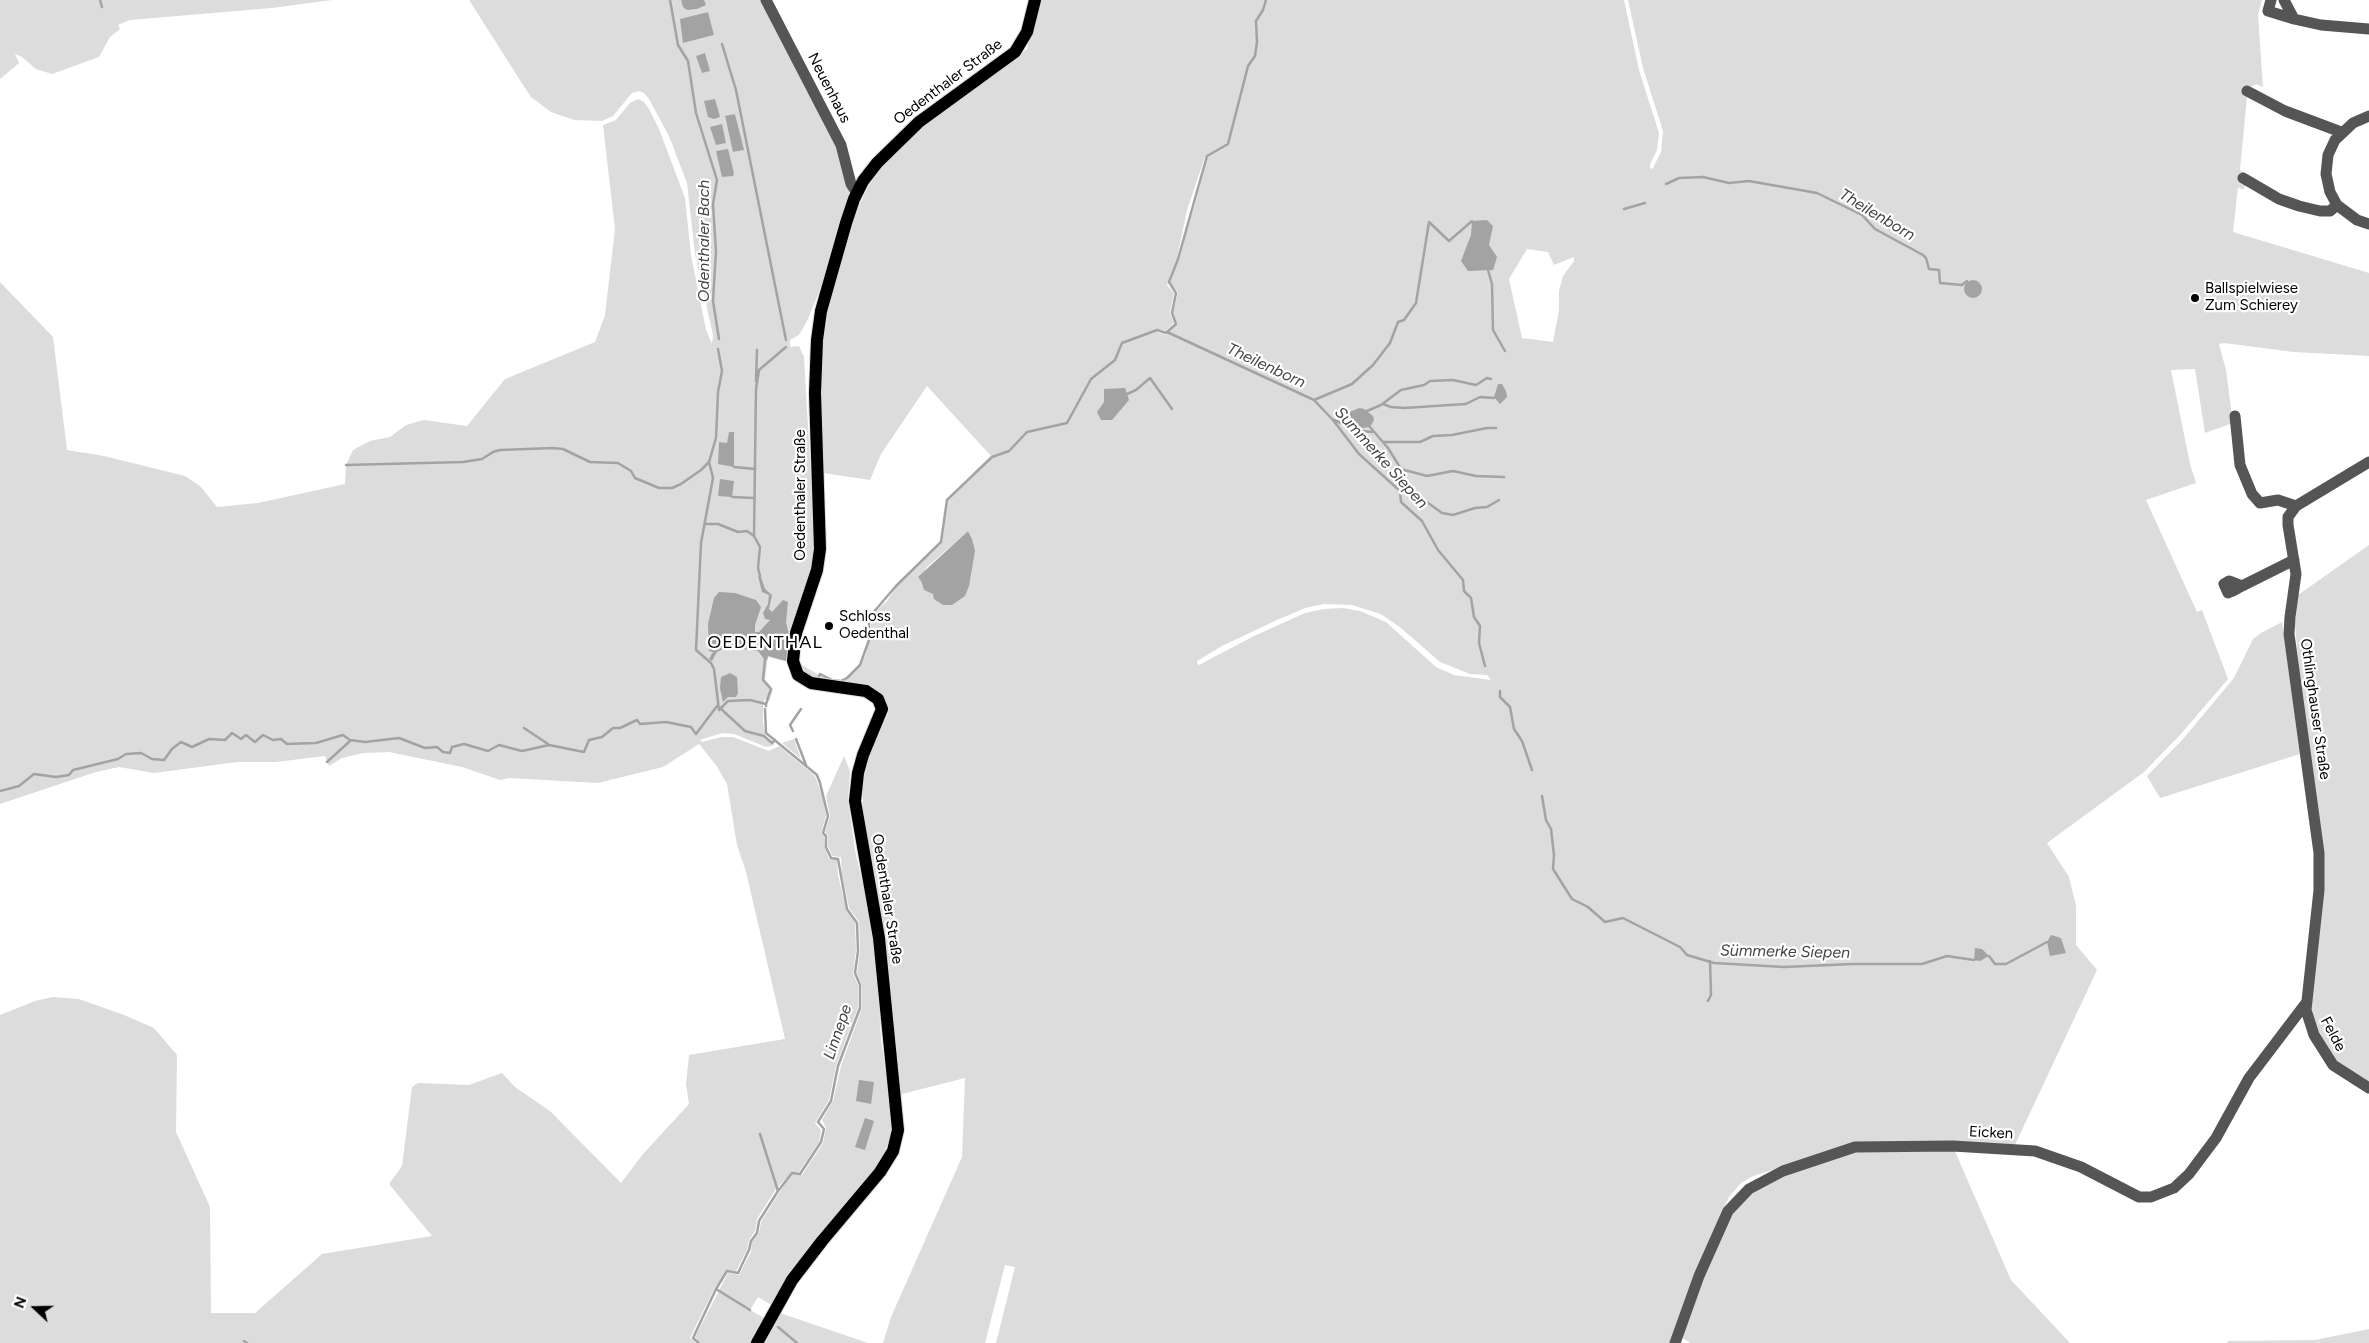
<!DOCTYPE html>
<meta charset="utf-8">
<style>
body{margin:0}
#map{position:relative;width:2369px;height:1343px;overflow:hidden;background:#fff;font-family:Figtree,sans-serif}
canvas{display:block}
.north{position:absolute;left:10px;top:1283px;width:50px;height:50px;-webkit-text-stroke:4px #fff;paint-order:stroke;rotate:291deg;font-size:14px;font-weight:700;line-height:20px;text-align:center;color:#000}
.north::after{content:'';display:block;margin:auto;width:18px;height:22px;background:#000;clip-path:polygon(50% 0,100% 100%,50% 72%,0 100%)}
</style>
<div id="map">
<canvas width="2369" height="1343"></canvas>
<div class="north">N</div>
</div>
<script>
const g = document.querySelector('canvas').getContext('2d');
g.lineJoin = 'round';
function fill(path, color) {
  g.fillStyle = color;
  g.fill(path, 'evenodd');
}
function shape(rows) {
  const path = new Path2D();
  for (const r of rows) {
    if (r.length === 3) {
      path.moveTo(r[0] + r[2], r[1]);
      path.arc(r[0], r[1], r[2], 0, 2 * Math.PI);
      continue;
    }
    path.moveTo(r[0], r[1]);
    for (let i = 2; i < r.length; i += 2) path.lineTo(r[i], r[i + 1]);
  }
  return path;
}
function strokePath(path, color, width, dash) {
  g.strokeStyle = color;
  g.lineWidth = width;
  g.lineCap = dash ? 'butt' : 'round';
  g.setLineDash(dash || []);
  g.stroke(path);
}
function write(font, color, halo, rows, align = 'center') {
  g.font = font + ' Figtree,sans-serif';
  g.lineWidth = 4.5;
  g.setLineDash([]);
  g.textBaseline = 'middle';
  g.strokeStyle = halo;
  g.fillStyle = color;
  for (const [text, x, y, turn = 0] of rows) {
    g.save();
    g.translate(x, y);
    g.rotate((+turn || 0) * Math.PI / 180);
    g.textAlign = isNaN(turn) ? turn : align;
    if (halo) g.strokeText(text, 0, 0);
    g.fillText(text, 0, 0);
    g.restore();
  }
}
fill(shape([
 [0,0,332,0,272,8,130,20,118,25,120,29,110,37,99,57,52,74,36,69,22,57,15,54,19,63,0,79],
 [469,0,681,0,683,7,687,10,697,9,705,4,704,0,764,0,840,146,851,190,826,276,807,321,799,335,790,340,790,347,799,346,804,357,815,548,814,568,789,662,768,657,765,679,773,689,769,701,765,699,763,703,763,722,765,735,775,745,766,747,734,734,722,733,700,740,702,742,721,737,733,737,769,751,779,746,815,776,823,798,826,815,821,834,824,836,825,847,829,859,837,860,838,875,846,909,855,923,856,950,853,974,858,985,858,1008,836,1066,829,1100,815,1123,821,1130,819,1142,799,1172,792,1172,776,1189,757,1219,755,1231,749,1240,747,1250,736,1271,727,1270,714,1289,690,1338,697,1343,0,1343,0,1015,35,1001,53,997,79,999,124,1015,154,1028,177,1055,176,1132,210,1207,211,1313,255,1313,322,1254,432,1236,389,1184,402,1166,412,1087,418,1083,469,1085,502,1073,515,1087,550,1111,621,1183,643,1154,689,1104,686,1084,689,1055,785,1039,746,872,737,845,727,784,716,765,699,744,663,767,598,783,509,778,500,780,462,767,389,752,364,753,342,758,329,766,325,756,276,762,237,762,154,773,119,767,96,772,0,804,0,282,53,337,67,450,104,456,185,476,200,486,217,507,258,503,345,484,346,465,353,450,370,441,390,437,406,425,424,420,467,426,505,379,595,342,605,315,615,229,603,125,616,120,630,103,638,99,644,102,649,109,659,129,685,198,691,255,706,330,712,344,713,335,695,254,687,183,669,136,649,99,644,93,639,91,632,93,613,116,602,121,574,120,551,112,531,97,525,88],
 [707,12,714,35,683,43],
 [735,114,743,150,734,152,725,117],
 [1039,0,1624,0,1639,70,1659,133,1657,150,1650,164,1650,169,1653,168,1661,152,1663,131,1643,68,1628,0,2262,0,2258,14,2263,87,2256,84,2250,87,2247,96,2240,170,2246,174,2245,186,2243,190,2238,187,2233,232,2369,273,2369,356,2294,352,2224,343,2219,344,2226,370,2233,423,2205,433,2195,369,2171,370,2190,464,2196,483,2146,500,2197,612,2202,610,2228,679,2180,735,2144,772,2047,843,2069,877,2076,906,2076,945,2097,970,2014,1147,1854,1145,1753,1176,1741,1183,1729,1197,1725,1205,1697,1275,1673,1343,996,1343,1015,1267,1005,1265,985,1343,883,1343,891,1317,962,1157,965,1078,898,1095,863,814,863,783,869,756,889,711,882,697,819,680,821,676,841,681,848,678,861,665,866,654,873,614,887,601,896,587,942,543,948,501,974,476,972,474,991,456,927,386,881,454,870,480,823,473,821,384,825,311,850,225,870,183,883,165,908,138,1027,49],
 [1205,157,1205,167,1194,208,1170,283,1178,292,1173,313,1177,324,1166,335,1157,332,1156,329,1166,331,1174,323,1170,313,1174,293,1167,285,1177,258,1187,210],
 [1527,249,1548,252,1554,265,1574,257,1574,261,1563,276,1559,291,1559,310,1553,342,1522,338,1509,279],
 [968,531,972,539,924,590,921,581,926,568],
 [1324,604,1352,605,1381,614,1401,628,1440,662,1470,674,1487,675,1491,680,1454,675,1436,667,1386,622,1360,611,1343,608,1324,609,1305,613,1252,637,1199,665,1197,663,1197,661,1222,646,1277,620,1305,608],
 [2369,545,2369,1086,2346,1072,2316,1036,2311,1003,2320,916,2295,624,2298,595],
 [2282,622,2300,754,2160,798,2147,776,2183,739,2234,678,2253,639,2261,633],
 [797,662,819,675,817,680,801,672],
 [794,739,796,745,801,759,782,743],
 [844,756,850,771,848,801,855,850,875,938,881,1039,892,1118,890,1138,882,1159,773,1306,758,1297,750,1310,766,1319,751,1343,701,1343,695,1337,728,1273,739,1275,751,1252,752,1242,759,1233,761,1222,786,1182,792,1174,802,1175,823,1143,826,1128,822,1120,833,1101,841,1066,862,1008,862,986,857,973,860,951,859,922,849,908,842,874,841,857,832,856,828,846,828,835,825,832,830,816,826,796],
 [1954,1149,2011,1280,2070,1343,1690,1343,1680,1336,1701,1276,1744,1188,1855,1150],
 [780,1313,868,1343,765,1343],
 [2369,1329,2369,1343,2227,1343,2228,1341,2315,1340]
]), '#dcdcdc');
fill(shape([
 [681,0,704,0,706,5,697,9,687,10,683,7],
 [708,12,714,35,683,43,680,19],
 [705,53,710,71,702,73,696,56],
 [715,99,720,117,714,119,708,117,704,101],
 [735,114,744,150,733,152,725,116],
 [722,124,726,143,716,145,710,127],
 [728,149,734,173,733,176,722,177,716,151],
 [1487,220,1493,226,1489,245,1497,257,1493,270,1468,271,1461,261,1471,235,1472,221],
 [1973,289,9],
 [1498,384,1502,384,1506,391,1507,397,1500,404,1494,397],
 [1125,388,1129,400,1112,420,1101,420,1097,412,1104,402,1104,389],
 [1359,408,1364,409,1373,416,1374,420,1370,427,1356,429,1348,423,1350,412],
 [729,432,734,432,734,467,718,464,719,442,727,443],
 [720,479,734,481,732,497,718,496],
 [968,531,972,539,975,551,969,586,965,596,952,605,943,605,934,599,933,594,924,590,921,581,918,577],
 [758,576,761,577,765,589,772,595,769,609,772,612,783,600,788,602,786,622,791,644,789,662,768,656,767,660,764,659,758,651,727,647,717,652,712,661,709,659,713,652,709,651,708,624,714,598,719,592,735,593,756,600,761,607,755,625,755,632,759,632,770,620,765,619,763,613,768,604,769,595,762,592],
 [730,673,737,677,738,693,736,697,728,697,723,702,720,688,721,677],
 [2051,935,2061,938,2066,953,2050,956,2047,942],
 [1975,948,1982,949,1989,956,1980,961,1974,960],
 [859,1080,874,1082,871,1104,856,1101],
 [865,1118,874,1121,865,1150,855,1147]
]), '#a3a3a3');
strokePath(shape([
 [100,0,102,7],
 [670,0,678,45,688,61,696,113,717,180,713,204,716,251,713,301,719,339],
 [722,44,736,90,786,340],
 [1666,184,1679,178,1703,177,1729,183,1749,181,1817,193,1862,215,1875,229,1923,255,1926,258,1929,269,1939,270,1940,283,1962,285,1967,281],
 [1624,209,1645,203],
 [1488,270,1492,284,1493,330,1505,351],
 [1167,332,1314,400,1352,384,1373,365,1390,343,1398,322,1404,320,1416,303,1429,222,1449,241,1472,221],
 [718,349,722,371,718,392,716,438,709,462,713,478,701,543,696,650,711,663,714,669,719,710,728,701,750,700,766,704,766,706],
 [756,381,757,350],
 [1127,394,1136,390,1150,378,1172,409],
 [1314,400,1333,420,1359,454,1400,491,1401,502,1422,521,1438,550,1463,580,1464,591,1471,598,1474,617,1480,626,1479,643,1485,666],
 [1383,404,1391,407,1404,408,1466,404,1480,397,1494,398],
 [1367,411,1381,405,1401,390,1424,385,1430,381,1453,380,1476,385,1487,378,1491,379],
 [1334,420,1345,425,1348,423],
 [1345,425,1355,430,1372,432],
 [1370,427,1388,448,1401,469,1427,476,1453,471,1476,476,1504,477],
 [1383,442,1420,442,1433,436,1452,435,1487,428,1496,428],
 [346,465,463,462,482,459,493,452,500,450,553,448,563,449,590,462,618,463,631,471,635,478,659,488,672,488,681,484,701,470,709,462],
 [734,467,755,469],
 [1400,491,1424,500,1442,513,1453,515,1475,508,1487,507,1499,500],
 [732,497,754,498],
 [705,524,718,524,738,532,747,531,754,536],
 [760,576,758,568,760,547,754,536,756,389,759,370,786,347],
 [765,659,763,680,771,689,766,704],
 [818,680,820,674,832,680,841,681,847,678,860,665,869,640,869,622,872,614,896,586,941,542,947,500,992,457,1009,451,1027,432,1067,423,1091,379,1115,360,1122,343,1157,330,1166,333,1176,324,1172,313,1176,293,1169,282,1178,259,1207,156,1228,144,1248,66,1255,56,1257,42,1256,21,1263,10,1266,0],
 [1500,691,1500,697,1510,707,1514,729,1522,741,1532,770],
 [720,708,745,731,764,736,772,743,775,740],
 [524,728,548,744],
 [793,731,790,725,801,709],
 [796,739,806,765],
 [327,762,350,741],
 [0,791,19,786,34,774,56,777,69,775,73,770,118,759,126,754,141,753,152,759,164,760,172,749,181,742,192,747,209,739,225,740,232,733,241,739,246,735,255,742,263,735,273,740,281,739,287,744,316,743,343,735,350,740,365,742,399,738,425,748,437,747,443,752,450,753,452,747,464,744,488,751,499,745,522,751,549,745,584,752,589,740,602,737,613,728,620,728,637,720,640,724,666,722,691,727,696,734,717,706],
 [1542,796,1546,820,1551,829,1554,855,1553,869,1572,899,1588,907,1605,922,1623,918,1680,947,1687,955,1714,963,1784,967,1852,964,1922,964,1947,956,1974,960],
 [1989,956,1995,964,2006,964,2047,942],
 [1708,1001,1711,995,1710,961],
 [760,1134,778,1191],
 [716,1289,750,1310],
 [778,1327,797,1343],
 [244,1341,247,1343],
 [699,1343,693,1338,716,1289,727,1271,738,1273,749,1250,751,1241,757,1233,759,1221,778,1191,792,1173,800,1174,821,1142,824,1129,818,1122,831,1101,838,1066,860,1008,860,985,855,973,858,951,857,923,847,909,838,859,831,858,826,847,826,836,823,833,828,816,820,783,817,775,766,733,765,709]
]), '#a3a3a3', 2.5);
const major = shape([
 [757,1343,792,1280,822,1241,880,1172,893,1151,898,1130,879,938,855,801,858,773,863,755,882,709,878,699,866,691,811,683,798,675,793,661,796,633,817,570,820,549,815,393,817,340,821,311,846,223,854,199,863,181,877,163,919,122,1015,52,1027,32,1035,0]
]);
strokePath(major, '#dbdbdb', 14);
strokePath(shape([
 [766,0,841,145,851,184,857,193],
 [2271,0,2268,11,2294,19,2321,25,2369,29],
 [2284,0,2294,19],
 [2247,91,2285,111,2341,132],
 [2369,116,2353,123,2335,140,2328,155,2326,174,2330,192,2337,205,2357,220,2369,224],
 [2243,178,2279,199,2299,206,2320,211,2330,211,2337,205],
 [2235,416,2240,465,2252,494,2260,503,2278,500,2296,506],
 [2369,462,2296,506,2288,517,2288,525,2296,574,2290,617,2289,634,2319,853,2319,890,2306,1010,2314,1035,2333,1065,2369,1088],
 [2242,586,2229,581,2224,584,2228,593,2233,591,2242,586,2294,560],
 [1675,1343,1699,1276,1728,1211,1749,1189,1783,1171,1855,1147,1953,1146,2035,1151,2081,1167,2139,1197,2151,1197,2174,1188,2189,1174,2216,1138,2249,1078,2306,1003]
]), '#555', 11);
strokePath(major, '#000', 12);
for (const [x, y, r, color] of [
 [2195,298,5,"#000"],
 [829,626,5,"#000"]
]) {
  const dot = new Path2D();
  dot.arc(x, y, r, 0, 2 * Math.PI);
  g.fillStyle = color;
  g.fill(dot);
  strokePath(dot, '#fff', 2);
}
write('15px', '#000', '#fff', [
 ["Oedenthaler Straße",948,82,-37],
 ["Neuenhaus",829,88,63],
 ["Oedenthaler Straße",801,495,-90],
 ["Othlinghauser Straße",2315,709,82],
 ["Oedenthaler Straße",887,899,81],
 ["Felde",2333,1034,62],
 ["Eicken",1991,1133,3]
]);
write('15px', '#000', '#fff', [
 ["Ballspielwiese",2205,289],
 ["Zum Schierey",2205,306],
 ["Schloss",839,617],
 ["Oedenthal",839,634]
], 'left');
write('italic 16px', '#444', '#fff', [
 ["Theilenborn",1877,215,31],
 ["Odenthaler Bach",704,241,-90],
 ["Theilenborn",1266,366,25],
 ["Summerke Siepen",1381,458,48],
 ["Sümmerke Siepen",1785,952,1],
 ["Linnepe",838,1032,-71]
]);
g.letterSpacing = '1px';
write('18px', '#000', '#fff', [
 ["OEDENTHAL",765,643]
]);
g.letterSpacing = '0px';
</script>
